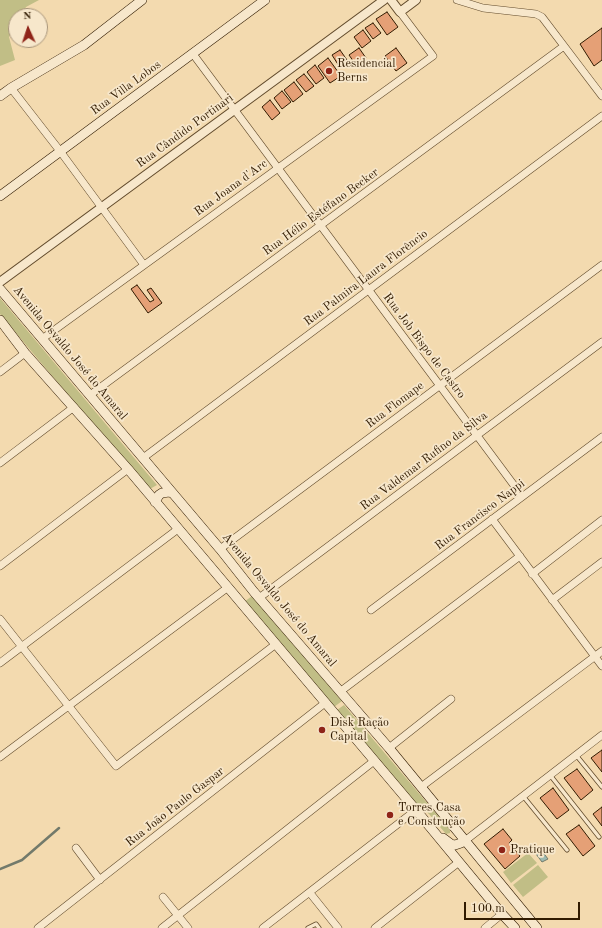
<!DOCTYPE html>
<meta charset="utf-8">
<style>
body{margin:0}
#map{position:relative;width:602px;height:928px;overflow:hidden;background:#f3daaf;font-family:"Old Standard TT",serif}
canvas{display:block}
.north{position:absolute;left:8px;top:8px;width:40px;height:40px;box-sizing:border-box;background:#f7e7cb;border:1px solid #a8957a;border-radius:50%;rotate:357deg;font-size:11px;font-weight:700;line-height:16px;text-align:center;color:#311b01}
.north::after{content:'';display:block;margin:auto;width:14px;height:18px;background:#8f2418;clip-path:polygon(50% 0,100% 100%,50% 72%,0 100%)}
.scale{position:absolute;left:464px;top:902px;width:116px;height:18px;box-sizing:border-box;border:2px solid #311b01;border-top:0;padding-left:5px;font-size:12px;line-height:14px;white-space:nowrap;color:#311b01;-webkit-text-stroke:3px #f7e7cb;paint-order:stroke}
</style>
<div id="map">
<canvas width="602" height="928"></canvas>
<div class="north">N</div>
<div class="scale">100 m</div>
</div>
<script>
const g = document.querySelector('canvas').getContext('2d');
g.lineJoin = 'round';
function fill(path, color) {
  g.fillStyle = color;
  g.fill(path, 'evenodd');
}
function shape(rows) {
  const path = new Path2D();
  for (const r of rows) {
    path.moveTo(r[0], r[1]);
    for (let i = 2; i < r.length; i += 2) path.lineTo(r[i], r[i + 1]);
  }
  return path;
}
function strokePath(path, color, width, dash) {
  g.strokeStyle = color;
  g.lineWidth = width;
  g.lineCap = dash ? 'butt' : 'round';
  g.setLineDash(dash || []);
  g.stroke(path);
}
function write(font, color, halo, rows, align = 'center') {
  g.font = font + ' "Old Standard TT",serif';
  g.lineWidth = 3.5;
  g.setLineDash([]);
  g.textBaseline = 'middle';
  g.strokeStyle = halo;
  g.fillStyle = color;
  for (const [text, x, y, turn = 0] of rows) {
    g.save();
    g.translate(x, y);
    g.rotate((+turn || 0) * Math.PI / 180);
    g.textAlign = isNaN(turn) ? turn : align;
    if (halo) g.strokeText(text, 0, 0);
    g.fillText(text, 0, 0);
    g.restore();
  }
}
fill(shape([
 [0,0,39,0,26,7,21,16,16,16,16,24,9,37,15,60,0,66],
 [0,298,157,485,148,490,0,314],
 [252,596,342,701,334,707,244,602],
 [344,705,450,830,450,833,446,834,429,814,407,795,337,710],
 [528,853,537,863,511,883,503,872],
 [538,865,548,877,523,897,513,885]
]), '#c1be86');
const water = shape([
 [539,847,548,859,542,862,533,850,539,847]
]);
fill(water, '#9dbab1');
strokePath(water, '#727a6b', 1);
strokePath(shape([
 [0,869,22,860,59,828]
]), '#727a6b', 2.5);
const building = shape([
 [387,12,398,27,387,35,376,19,387,12],
 [373,23,381,33,373,39,365,28,373,23],
 [602,28,602,60,594,66,580,44,602,28],
 [363,30,371,41,362,48,354,37,363,30],
 [359,48,366,58,356,65,349,55,359,48],
 [396,48,407,63,396,71,385,56,396,48],
 [340,50,347,60,339,66,332,55,340,50],
 [328,58,341,76,330,83,318,66,328,58],
 [315,65,324,78,316,84,307,72,315,65],
 [304,74,314,86,306,92,296,80,304,74],
 [294,82,303,94,293,102,284,90,294,82],
 [282,91,291,102,282,109,274,98,282,91],
 [270,100,280,113,272,120,262,107,270,100],
 [137,285,150,302,154,300,147,290,151,288,162,303,148,313,131,289,137,285],
 [602,750,602,772,591,758,602,750],
 [577,769,593,790,581,800,564,778,577,769],
 [553,788,569,810,557,819,540,798,553,788],
 [602,807,602,826,593,814,602,807],
 [579,825,595,846,583,856,566,834,579,825],
 [503,829,512,840,509,843,520,856,505,869,484,844,503,829]
]);
fill(building, '#e5a076');
strokePath(building, '#311b01', 1);
const service = shape([
 [576,755,602,787],
 [550,775,599,837],
 [523,796,567,850],
 [308,928,316,924,319,928]
]);
const minor = shape([
 [457,0,483,8,536,14,542,17,602,96],
 [193,54,522,496],
 [11,88,60,151,144,265],
 [42,339,433,56,400,12],
 [0,372,25,353],
 [90,395,564,46],
 [143,458,602,116],
 [0,463,74,407],
 [492,519,602,666],
 [220,549,602,265],
 [0,566,128,469],
 [532,574,602,520],
 [259,598,602,342],
 [552,600,602,562],
 [371,610,602,437],
 [0,619,116,766,276,644],
 [0,663,178,529],
 [341,691,520,556],
 [389,748,451,699],
 [0,757,227,588],
 [421,787,602,651],
 [466,840,602,735],
 [76,848,100,880],
 [310,893,338,928],
 [163,897,188,928],
 [38,928,325,703],
 [162,928,374,761],
 [263,928,416,810],
 [375,928,459,862],
 [485,928,502,914]
]);
const tertiary = shape([
 [391,0,400,12,416,0],
 [0,282,384,0]
]);
const secondary = shape([
 [0,96,11,88,84,45,142,0],
 [0,196,265,0],
 [0,289,220,549,254,592,389,748,537,928],
 [0,320,25,353,128,469,416,810,502,914,515,928],
 [155,502,159,495,162,493,169,492,172,493],
 [443,838,451,844,455,845,461,843,466,840]
]);
strokePath(service, '#624b2c', 5);
strokePath(minor, '#624b2c', 8);
strokePath(tertiary, '#624b2c', 10);
strokePath(secondary, '#311b01', 10);
strokePath(service, '#f7e7cb', 3.5);
strokePath(minor, '#f7e7cb', 7);
strokePath(tertiary, '#f7e7cb', 8);
strokePath(secondary, '#f7e7cb', 9);
for (const [x, y, r, color] of [
 [329,71,4,"#8f2418"],
 [322,730,4,"#8f2418"],
 [390,815,4,"#8f2418"],
 [502,850,4,"#8f2418"]
]) {
  const dot = new Path2D();
  dot.arc(x, y, r, 0, 2 * Math.PI);
  g.fillStyle = color;
  g.fill(dot);
  strokePath(dot, '#f7e7cb', 1.5);
}
write('12px', '#311b01', '#f7e7cb', [
 ["Residencial",337,64],
 ["Berns",337,78],
 ["Disk Ração",330,723],
 ["Capital",330,737],
 ["Torres Casa",398,808],
 ["e Construção",398,822],
 ["Pratique",510,850]
], 'left');
write('12px', '#311b01', '#f7e7cb', [
 ["Rua Villa Lobos",126,88,-36],
 ["Rua Cândido Portinari",185,131,-36],
 ["Rua Joana d'Arc",231,188,-36],
 ["Rua Hélio Estéfano Becker",321,212,-36],
 ["Rua Palmira Laura Florêncio",366,278,-37],
 ["Rua Job Bispo de Castro",424,346,53],
 ["Avenida Osvaldo José do Amaral",70,353,50],
 ["Rua Flomape",395,405,-37],
 ["Rua Valdemar Rufino da Silva",424,461,-37],
 ["Rua Francisco Nappi",480,515,-37],
 ["Avenida Osvaldo José do Amaral",279,600,50],
 ["Rua João Paulo Gaspar",175,807,-38]
]);
</script>
